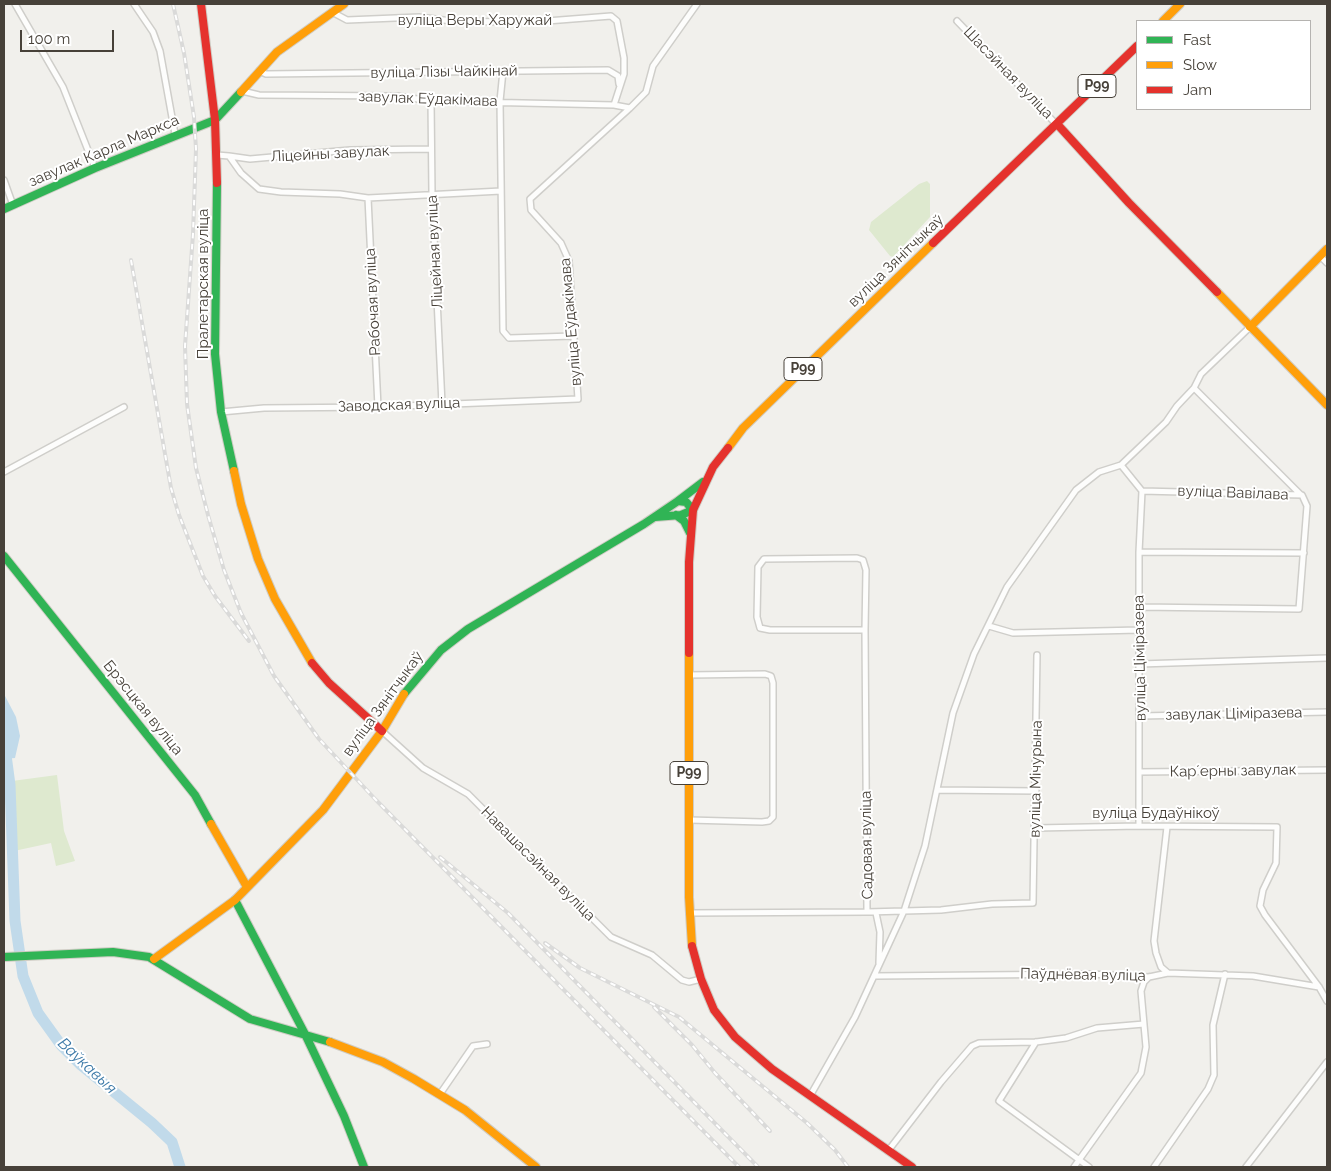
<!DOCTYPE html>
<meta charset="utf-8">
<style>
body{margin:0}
#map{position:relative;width:1331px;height:1171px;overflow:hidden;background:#f1f0ec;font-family:Raleway,sans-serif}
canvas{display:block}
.frame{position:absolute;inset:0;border:5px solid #474139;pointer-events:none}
.legend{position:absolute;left:1136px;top:20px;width:175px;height:90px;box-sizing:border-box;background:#fff;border:1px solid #b5b3b0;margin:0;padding:6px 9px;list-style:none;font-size:15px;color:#474139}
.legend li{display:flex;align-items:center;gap:10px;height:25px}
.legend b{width:25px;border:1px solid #b5b3b0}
.scale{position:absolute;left:20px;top:30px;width:94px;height:22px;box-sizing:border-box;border:2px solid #474139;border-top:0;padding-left:6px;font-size:15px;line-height:18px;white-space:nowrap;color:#474139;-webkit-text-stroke:4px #fff;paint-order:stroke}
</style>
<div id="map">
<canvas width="1331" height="1171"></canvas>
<div class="frame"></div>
<ul class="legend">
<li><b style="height:6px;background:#30b455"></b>Fast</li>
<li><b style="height:6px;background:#ff9f0a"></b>Slow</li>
<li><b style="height:6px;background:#e5322d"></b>Jam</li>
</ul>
<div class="scale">100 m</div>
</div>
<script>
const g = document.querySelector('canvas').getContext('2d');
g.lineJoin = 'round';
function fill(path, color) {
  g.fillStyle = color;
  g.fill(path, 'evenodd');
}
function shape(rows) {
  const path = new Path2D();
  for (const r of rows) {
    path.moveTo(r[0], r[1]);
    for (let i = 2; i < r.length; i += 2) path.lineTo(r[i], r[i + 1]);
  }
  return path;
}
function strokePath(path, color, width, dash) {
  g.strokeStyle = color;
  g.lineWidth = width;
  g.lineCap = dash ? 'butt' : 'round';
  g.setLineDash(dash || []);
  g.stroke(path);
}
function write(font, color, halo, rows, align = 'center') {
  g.font = font + ' Raleway,sans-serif';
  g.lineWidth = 4;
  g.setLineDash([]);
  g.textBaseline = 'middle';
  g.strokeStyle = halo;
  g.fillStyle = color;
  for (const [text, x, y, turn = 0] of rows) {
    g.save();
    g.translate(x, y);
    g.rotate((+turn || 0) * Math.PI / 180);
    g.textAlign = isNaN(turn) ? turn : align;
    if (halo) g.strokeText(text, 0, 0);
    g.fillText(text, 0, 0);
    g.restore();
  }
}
fill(shape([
 [927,181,930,184,930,217,893,257,890,256,869,230,871,222,919,184],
 [57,775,64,831,75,861,56,866,51,843,14,851,12,781]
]), '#dee9cf');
fill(shape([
 [4,694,16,717,20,736,15,758,4,759]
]), '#c1daea');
strokePath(shape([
 [4,740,10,785,15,921,23,976,38,1013,61,1045,81,1065,152,1123,172,1142,180,1167]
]), '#c1daea', 11);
const street = shape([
 [15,4,63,87,95,168],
 [134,4,153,32,160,51,175,134],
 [332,12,347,20,419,17,460,22,547,21,611,16,617,21,624,58,624,74,614,105],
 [957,21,1057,125],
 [259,71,266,74,608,70,618,76,619,84],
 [503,71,500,101,503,331,509,338,573,336],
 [431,101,432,194,442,404],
 [630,108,646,92,653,66,697,4],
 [217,155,229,156,241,173,259,189,281,192,340,194,368,198,501,191],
 [229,156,250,159,350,150,431,149],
 [4,180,13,205],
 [368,198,378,407],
 [1320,256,1327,263],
 [1194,388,1301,495],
 [221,412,264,408,378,407,578,399,569,261,561,243,531,210,530,199,630,108,614,105,431,101,397,96,259,95,242,91],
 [1121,465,1142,491,1302,495,1307,506,1299,609,1139,607],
 [4,472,124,407],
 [1139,552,1304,553],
 [989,626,1013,633,1139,630],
 [1140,664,1327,658],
 [688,675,765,674,771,676,773,683,773,817,769,821,762,822,689,820],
 [1141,716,1327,712],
 [382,731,423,768,468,794,611,937,652,955,682,980,689,982,701,979],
 [1139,772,1327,770],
 [937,790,1036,791],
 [1139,826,1139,552,1142,491],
 [1167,827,1154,941,1156,953,1161,967,1168,973],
 [1036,828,1139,826,1277,827,1276,863,1263,890,1260,906,1265,915,1319,987,1327,1001],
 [867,912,941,910,992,904,1033,903,1037,655],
 [689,913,867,912,865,630,770,630,760,628,757,617,758,567,764,559,857,558,863,560,866,570,865,630],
 [876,913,880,932,879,963],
 [875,976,1090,974,1149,977,1168,973,1253,976,1319,987],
 [1036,1042,999,1101,1089,1167],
 [440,1094,473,1046,487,1044],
 [810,1096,855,1017,904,911,925,846,953,713,974,654,1007,587,1076,490,1099,472,1121,465,1166,422,1177,406,1194,388,1201,374,1250,327],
 [888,1151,941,1082,972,1046,979,1043,1036,1042,1066,1038,1097,1028,1144,1024],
 [1074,1167,1141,1073,1146,1047,1141,991,1144,982,1149,977],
 [1154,1167,1208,1089,1214,1075,1213,1025,1225,974],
 [1246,1167,1327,1062]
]);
const fast = shape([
 [217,183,215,354,221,412,234,471],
 [4,209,95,168,215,120,241,92],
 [678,501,703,482],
 [676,515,684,521,690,533],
 [4,556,195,795,211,824],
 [404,694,441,650,468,629,644,524,678,501,686,502,693,510,681,515,655,517],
 [235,900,305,1034,344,1116,364,1167],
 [4,957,113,952,149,957,250,1019,330,1042]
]);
const slow = shape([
 [1163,21,1180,4],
 [241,92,277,52,344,4],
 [1217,292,1327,405],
 [1250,327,1327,249],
 [728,448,743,428,933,243],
 [234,471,241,504,258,559,275,599,312,663],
 [689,653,689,897,692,946],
 [211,824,247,887],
 [154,959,235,900,323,810,382,731,404,694],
 [330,1042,383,1062,414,1079,465,1110,536,1167]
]);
const jam = shape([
 [201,4,215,120,217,183],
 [1058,125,1129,203,1217,292],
 [933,243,1137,46],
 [689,653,689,562,693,510,713,467,728,448],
 [312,663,329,683,382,731],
 [692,946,701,979,714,1010,735,1037,772,1069,912,1167]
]);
strokePath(street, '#cfceca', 8);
strokePath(fast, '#cfccc4', 10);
strokePath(slow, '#cfccc4', 10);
strokePath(jam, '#cfccc4', 10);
strokePath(street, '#fdfdfc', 5);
strokePath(fast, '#30b455', 8);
strokePath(slow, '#ff9f0a', 8);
strokePath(jam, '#e5322d', 8);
const rail = shape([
 [173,4,184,53,194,117,196,149,193,234,185,346,187,404,196,468,208,515,224,570,241,613,274,676,319,739,376,800,739,1167],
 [131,260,171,488,179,515,203,576,215,596,249,641],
 [440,857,508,913,758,1167],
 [545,943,580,968,679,1017,807,1123,835,1150,848,1167],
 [654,1007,692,1045,715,1073,770,1131]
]);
strokePath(rail, '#dadad9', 4);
strokePath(rail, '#fff', 2, [5.5]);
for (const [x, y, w] of [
 [1097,86,38],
 [803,369,38],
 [689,773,38]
]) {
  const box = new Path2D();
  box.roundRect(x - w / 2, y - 11.5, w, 23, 4);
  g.fillStyle = '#fff';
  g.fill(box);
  strokePath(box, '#474139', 1);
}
write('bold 14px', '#474139', null, [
 ["Р99",1097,86],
 ["Р99",803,369],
 ["Р99",689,773]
]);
write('15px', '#474139', '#fff', [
 ["вуліца Веры Харужай",475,20],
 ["вуліца Лізы Чайкінай",444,72,-1],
 ["Шасэйная вуліца",1008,73,46],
 ["завулак Еўдакімава",428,99,2],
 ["завулак Карла Маркса",104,151,-23],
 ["Ліцейны завулак",330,154,-3],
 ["Ліцейная вуліца",435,252,-93],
 ["вуліца Зянітчыкаў",896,261,-44],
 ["Пралетарская вуліца",203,284,-90],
 ["Рабочая вуліца",373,302,-93],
 ["вуліца Еўдакімава",571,322,-95],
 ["Заводская вуліца",399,405,-2],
 ["вуліца Вавілава",1233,493,2],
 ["вуліца Ціміразева",1140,658,-91],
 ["вуліца Зянітчыкаў",383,704,-54],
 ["Брэсцкая вуліца",143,708,51],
 ["завулак Ціміразева",1234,714,-1],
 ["Карʼерны завулак",1233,771,-1],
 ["вуліца Мічурына",1036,779,-89],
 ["вуліца Будаўнікоў",1156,813],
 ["Садовая вуліца",867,845,-91],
 ["Навашасэйная вуліца",538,864,45],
 ["Паўднёвая вуліца",1083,975,1]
]);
write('italic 16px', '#3d7aa8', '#fff', [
 ["Ваўкавыя",87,1066,43]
]);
</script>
